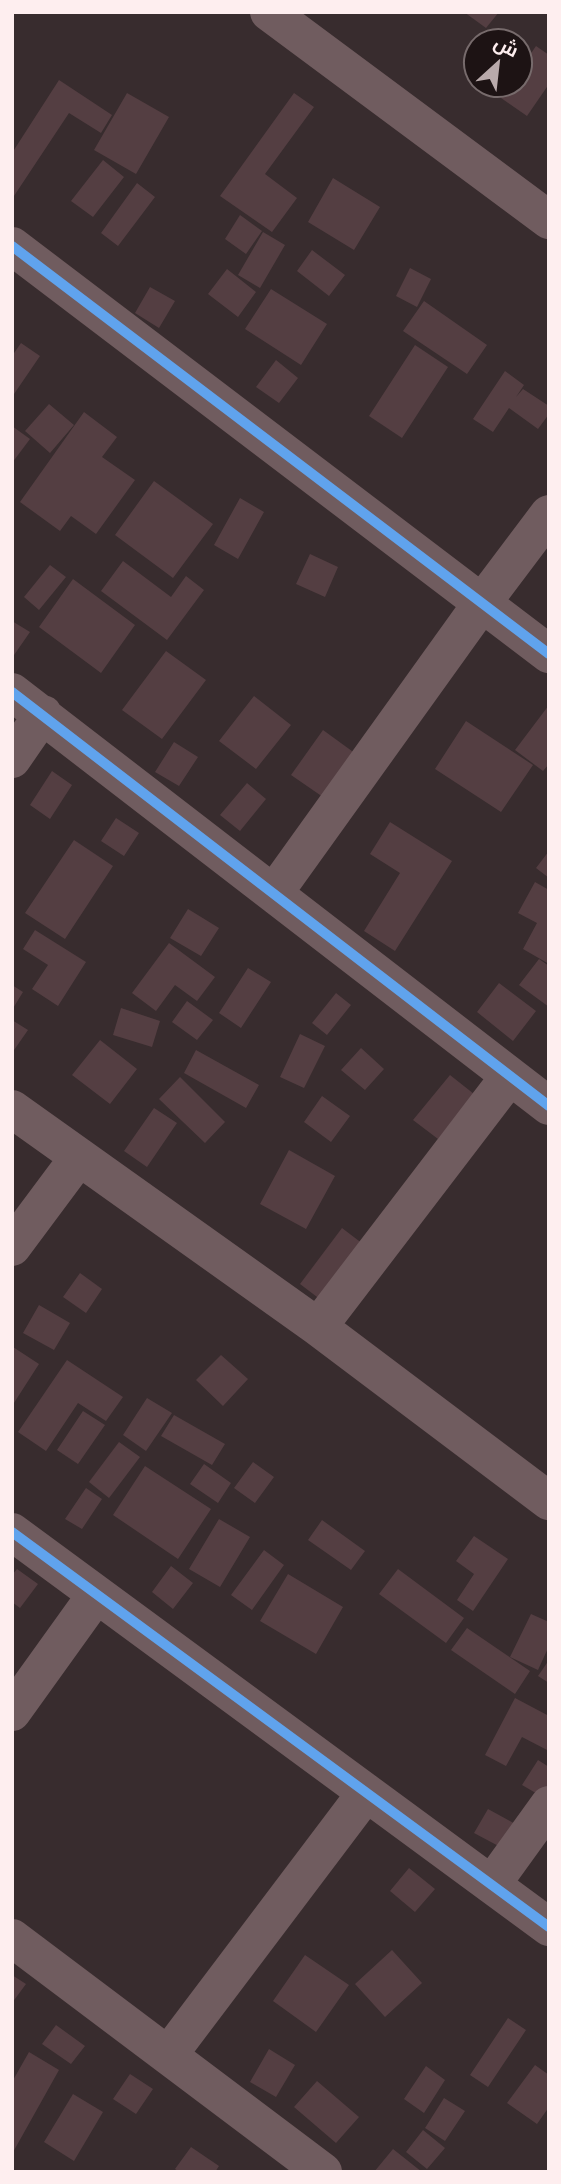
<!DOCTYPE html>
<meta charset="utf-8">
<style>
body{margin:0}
#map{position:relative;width:561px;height:2184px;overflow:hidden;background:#382c2e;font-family:"Public Sans",Cairo,sans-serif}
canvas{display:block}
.frame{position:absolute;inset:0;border:14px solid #feeeef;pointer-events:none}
.north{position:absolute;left:463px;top:28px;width:70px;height:70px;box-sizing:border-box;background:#1d1314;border:2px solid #776b6c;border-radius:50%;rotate:27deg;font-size:19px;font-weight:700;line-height:28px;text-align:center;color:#feeeef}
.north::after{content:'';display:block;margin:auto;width:24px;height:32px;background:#b9aaab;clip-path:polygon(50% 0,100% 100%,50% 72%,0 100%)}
</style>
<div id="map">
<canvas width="561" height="2184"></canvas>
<div class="frame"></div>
<div class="north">ش</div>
</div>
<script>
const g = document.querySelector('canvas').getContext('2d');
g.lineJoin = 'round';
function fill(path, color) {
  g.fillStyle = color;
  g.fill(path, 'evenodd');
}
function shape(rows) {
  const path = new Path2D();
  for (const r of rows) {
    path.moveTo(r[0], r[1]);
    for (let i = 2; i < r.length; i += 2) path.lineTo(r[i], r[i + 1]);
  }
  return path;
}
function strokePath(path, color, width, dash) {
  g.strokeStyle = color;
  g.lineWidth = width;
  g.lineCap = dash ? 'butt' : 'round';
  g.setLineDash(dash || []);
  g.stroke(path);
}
fill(shape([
 [464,12,499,12,486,28],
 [536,46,549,55,549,84,527,116,501,98,510,84,519,84,519,71],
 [59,80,112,115,101,133,69,113,14,196,12,195,12,153],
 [127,93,169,117,136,174,94,150],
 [294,93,314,107,265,174,297,198,272,232,220,196],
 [103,160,124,177,93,217,71,201],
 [333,178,380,207,354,250,308,222],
 [137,183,155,197,118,246,101,233],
 [240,215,262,231,246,254,225,239],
 [263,232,285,245,260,288,238,275],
 [312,250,345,275,329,296,297,271],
 [410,268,431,279,417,307,396,296],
 [227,269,256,292,238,317,208,294],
 [150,287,175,301,159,328,135,313],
 [271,289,327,324,301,365,245,329],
 [424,301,487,345,467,374,403,331],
 [21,343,40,356,12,397,12,356],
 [415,345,448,367,402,438,369,416],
 [276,360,298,378,279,403,256,387],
 [505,371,524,385,516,397,523,389,549,406,549,414,538,429,509,408,493,432,473,419],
 [49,404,74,425,50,453,25,431],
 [84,412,117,437,102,457,135,480,96,534,71,516,60,531,20,502],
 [12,426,30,439,12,463],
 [154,481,213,524,173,578,115,535],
 [240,498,264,512,238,559,214,545],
 [310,554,338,567,325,597,296,584],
 [123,561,171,597,186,576,204,590,167,640,101,591],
 [50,565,66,577,39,610,24,597],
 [73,579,135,625,101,673,39,627],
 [12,621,30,632,12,658],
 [166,651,206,680,162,739,122,710],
 [254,696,291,725,256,769,219,741],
 [549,705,549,764,543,771,515,750],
 [466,721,533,765,501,812,435,769],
 [323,730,367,762,336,806,291,775],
 [174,742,198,757,179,786,155,772],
 [52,771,72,785,50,819,30,805],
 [247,783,266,799,240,831,220,815],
 [116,818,139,833,124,856,101,841],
 [390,822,452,861,395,951,364,931,400,873,370,854],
 [74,840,113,866,65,939,25,913],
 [549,851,549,878,536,868],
 [535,882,549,890,549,964,523,949,537,923,518,913],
 [188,909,219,928,201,956,170,938],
 [35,930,86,962,58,1006,32,989,48,965,23,949],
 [169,943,215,977,197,1001,175,985,156,1011,132,993],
 [539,959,549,966,549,1007,519,985],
 [248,968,271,982,241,1028,219,1013],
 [499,983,536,1011,513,1041,477,1012],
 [12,985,23,992,12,1010],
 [336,993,351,1005,327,1035,312,1023],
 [187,1001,213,1020,197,1040,172,1022],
 [121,1008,160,1021,152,1047,113,1035],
 [12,1020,28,1030,12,1053],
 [300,1034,325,1046,304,1088,280,1077],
 [100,1040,137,1069,110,1104,72,1075],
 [361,1048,384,1069,365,1090,341,1070],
 [196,1050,259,1085,246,1108,184,1073],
 [450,1075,474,1094,438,1139,413,1120],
 [180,1077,225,1122,205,1143,159,1099],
 [322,1096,350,1116,331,1142,304,1122],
 [154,1108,177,1123,147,1167,124,1151],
 [289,1150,335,1176,306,1229,260,1204],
 [342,1228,363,1244,321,1300,300,1284],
 [80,1273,102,1289,86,1313,63,1297],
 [39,1305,70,1323,54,1350,23,1333],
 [13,1347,39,1364,12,1406,12,1349],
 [221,1355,248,1379,223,1406,196,1380],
 [67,1360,123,1397,106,1421,78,1403,46,1451,18,1432],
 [147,1398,172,1413,146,1451,123,1435],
 [83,1411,105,1425,78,1464,57,1450],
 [174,1415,225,1444,212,1465,161,1436],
 [119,1442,140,1457,109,1498,89,1482],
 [253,1462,274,1477,255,1503,234,1488],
 [204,1464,231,1483,218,1503,190,1484],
 [145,1466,211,1509,178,1559,113,1515],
 [86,1488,102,1499,82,1529,65,1519],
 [219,1519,250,1537,220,1587,189,1569],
 [322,1520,365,1551,351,1570,308,1540],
 [474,1536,508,1559,473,1611,457,1600,474,1574,456,1561],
 [264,1550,284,1565,252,1610,231,1595],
 [171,1566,193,1583,173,1609,152,1592],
 [17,1569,38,1584,20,1608,12,1602,12,1575],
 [398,1569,464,1618,446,1643,379,1594],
 [288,1574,343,1607,316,1654,260,1621],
 [531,1614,549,1622,549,1646,538,1670,510,1657],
 [467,1628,530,1671,515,1694,451,1650],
 [549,1660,549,1683,538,1676],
 [515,1698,549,1716,549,1751,522,1737,506,1766,485,1755],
 [538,1760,549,1767,549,1795,546,1799,522,1785],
 [488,1809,519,1826,506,1850,474,1833],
 [409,1868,435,1889,415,1912,390,1891],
 [392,1950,422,1983,385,2017,355,1984],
 [305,1955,349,1985,316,2032,273,2001],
 [12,1975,26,1984,12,2003],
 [508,2018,526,2030,488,2087,470,2075],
 [56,2025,85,2046,71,2064,42,2044],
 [269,2049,295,2065,276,2097,250,2082],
 [29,2052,59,2070,12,2154,12,2082],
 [535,2065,549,2075,549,2107,537,2124,507,2103],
 [426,2066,445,2080,424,2113,404,2099],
 [130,2074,153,2089,136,2114,113,2099],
 [317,2081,359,2117,336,2143,294,2107],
 [73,2094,103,2112,74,2161,44,2142],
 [444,2098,465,2111,445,2141,425,2128],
 [423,2130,445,2148,427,2169,406,2152],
 [191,2147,219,2166,215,2172,179,2172,175,2169],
 [393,2149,422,2172,374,2172]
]), '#543e42');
strokePath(shape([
 [269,12,549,220],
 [12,246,549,654],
 [12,692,549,1106],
 [12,759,43,714],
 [274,893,482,603,549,514],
 [12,1109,318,1327,549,1501],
 [12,1247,79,1157],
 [318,1327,509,1077],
 [12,1532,549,1927],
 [12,1712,96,1595],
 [492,1884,549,1805],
 [12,1938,323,2172],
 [169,2054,366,1793]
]), '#705c5f', 38);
strokePath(shape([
 [12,246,549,654],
 [12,692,549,1106],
 [12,1532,549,1927]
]), '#60a3ed', 10);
</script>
